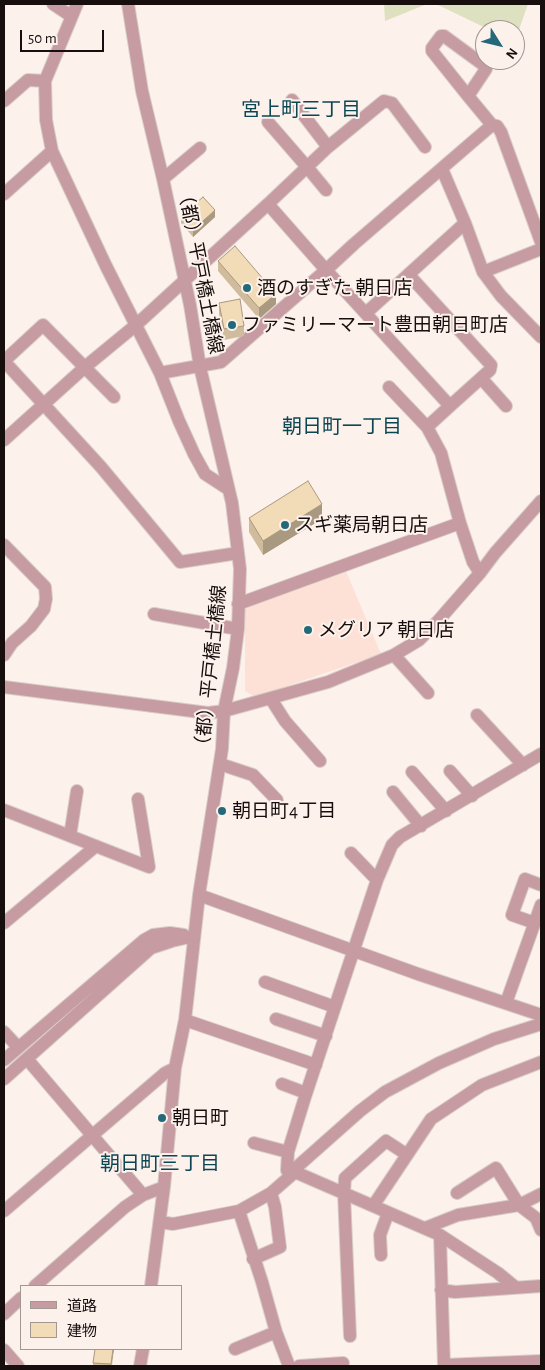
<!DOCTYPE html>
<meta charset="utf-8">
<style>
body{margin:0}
#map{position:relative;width:545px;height:1370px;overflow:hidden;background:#fdf1ec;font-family:"Alegreya Sans","Noto Sans JP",sans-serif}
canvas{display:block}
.frame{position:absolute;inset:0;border:5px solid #160f0d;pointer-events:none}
.legend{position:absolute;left:20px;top:1285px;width:162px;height:65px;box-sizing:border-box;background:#fdf1ec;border:1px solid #a19793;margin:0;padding:6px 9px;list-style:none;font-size:15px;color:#160f0d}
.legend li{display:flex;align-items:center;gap:10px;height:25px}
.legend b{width:25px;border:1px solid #a19793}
.north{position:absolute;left:475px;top:20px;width:50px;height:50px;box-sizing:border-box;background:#fdf1ec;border:1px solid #a19793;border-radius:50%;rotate:126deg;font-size:14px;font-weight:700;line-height:20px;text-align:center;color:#160f0d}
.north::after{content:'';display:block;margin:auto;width:18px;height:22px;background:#246979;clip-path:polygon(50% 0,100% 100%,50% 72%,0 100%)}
.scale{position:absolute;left:20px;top:30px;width:84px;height:22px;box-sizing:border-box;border:2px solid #160f0d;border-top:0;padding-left:6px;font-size:15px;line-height:18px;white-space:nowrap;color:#160f0d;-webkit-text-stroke:4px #fdf1ec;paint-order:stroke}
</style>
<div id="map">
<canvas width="545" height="1370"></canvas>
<div class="frame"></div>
<ul class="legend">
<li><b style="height:6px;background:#c69ca2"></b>道路</li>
<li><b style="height:14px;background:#f2dbb7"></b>建物</li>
</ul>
<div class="north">N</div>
<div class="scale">50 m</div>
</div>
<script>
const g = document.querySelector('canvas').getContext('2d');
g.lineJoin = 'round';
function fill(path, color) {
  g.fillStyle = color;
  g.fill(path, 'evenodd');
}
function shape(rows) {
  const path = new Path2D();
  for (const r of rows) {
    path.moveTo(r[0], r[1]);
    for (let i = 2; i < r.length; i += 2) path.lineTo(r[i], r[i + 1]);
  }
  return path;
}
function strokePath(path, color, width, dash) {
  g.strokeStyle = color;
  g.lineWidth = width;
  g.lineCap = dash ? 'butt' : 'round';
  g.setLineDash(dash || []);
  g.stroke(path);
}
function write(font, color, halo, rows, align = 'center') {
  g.font = font + ' "Alegreya Sans","Noto Sans JP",sans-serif';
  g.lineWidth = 4;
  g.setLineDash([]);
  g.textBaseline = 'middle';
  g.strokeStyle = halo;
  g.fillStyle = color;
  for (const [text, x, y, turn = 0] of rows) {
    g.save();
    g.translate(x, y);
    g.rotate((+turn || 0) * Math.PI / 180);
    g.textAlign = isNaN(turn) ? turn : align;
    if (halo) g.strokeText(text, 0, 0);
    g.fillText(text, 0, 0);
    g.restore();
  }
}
fill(shape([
 [346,571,381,654,255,697,245,691,245,607]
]), '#fde1d6');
fill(shape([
 [384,4,427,4,385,21],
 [436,4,528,4,515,41,515,30,490,30]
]), '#dde1bf');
const minor = shape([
 [53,4,71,16],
 [77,4,45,81,46,120,52,151,106,266,160,373,179,421,194,454,205,474,228,489],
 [128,4,142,91,163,179,190,305,200,367,232,503,240,569,238,629,233,668,224,711,222,749,199,895,185,1020,175,1068,164,1187,151,1286],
 [468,96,486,69,485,66,444,36,441,36,432,48,432,51,468,96,492,125],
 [292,100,328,147,307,167,326,190],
 [4,101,28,80,45,81],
 [268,122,307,167,268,204],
 [328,147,384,101,392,103,425,147],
 [442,169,465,223,483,272,501,296,541,337],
 [163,179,200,148],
 [4,194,52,151],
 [483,272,541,249],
 [409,275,491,365,490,370,450,406],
 [366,313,465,223],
 [160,373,221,362,326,270,354,244,492,125,497,126,501,132,541,242],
 [481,378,506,406],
 [389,387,427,427],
 [114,397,43,325,4,361,101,467,180,562,238,553],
 [4,440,85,367,136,325,268,204,326,270,450,406,427,427,441,453,460,523,473,562,480,573],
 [4,545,45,587,46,599,44,609,31,626,12,643,4,655],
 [238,604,460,523],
 [154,614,238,629],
 [394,655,428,693],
 [4,687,208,713,224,711,328,682,394,655,419,640,438,621,480,573,495,553,541,501],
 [271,699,285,721,320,761],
 [477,715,523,765],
 [220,764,253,775,277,800],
 [450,771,472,796],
 [412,772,446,811],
 [393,792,421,826],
 [4,810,149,867,138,799],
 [70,836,77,791],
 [351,853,377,880],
 [199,895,418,974,541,1015],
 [4,923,96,846],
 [535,923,512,915,525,879,541,885],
 [265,982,335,1007],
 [506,1003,541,905],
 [276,1019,326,1036],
 [185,1020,316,1065],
 [4,1032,18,1047],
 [27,1059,143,1195],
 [4,1060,144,940,153,935,170,933,184,935],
 [4,1079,151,948,172,941,194,936],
 [282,1084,306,1093],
 [254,1143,288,1152],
 [457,1193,496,1168,519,1205,541,1194],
 [373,1206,431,1119,482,1085,541,1062],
 [4,1211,165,1073,175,1068],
 [239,1211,262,1282,276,1332,289,1366],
 [160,1222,173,1224,239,1211,271,1193,295,1172,298,1166,360,1111,385,1092,439,1063,494,1039,541,1024],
 [425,1228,458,1215,519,1205,536,1218,541,1230],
 [440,1235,444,1366],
 [381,1255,380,1235,388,1213],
 [253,1259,280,1247,275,1207,271,1193],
 [35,1286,125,1207,143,1195,164,1187],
 [515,1287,498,1273,440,1235,295,1172,287,1170,288,1152,305,1097,377,880,392,845,400,837,541,754],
 [441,1290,455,1292,541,1286],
 [4,1314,21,1298],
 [350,1336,344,1193,345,1178,386,1141,406,1154],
 [235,1349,276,1332],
 [4,1350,18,1366],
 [444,1365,541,1361],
 [140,1366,143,1349],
 [299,1366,343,1363]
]);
strokePath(minor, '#d8cdc8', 14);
strokePath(minor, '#c69ca2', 12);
fill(shape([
 [181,216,215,217,193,237,181,223],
 [218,261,276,304,259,319,218,271],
 [219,303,244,326,244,336,224,340,219,314],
 [249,518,322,519,263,555,249,532],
 [114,1349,112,1366,93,1366,93,1363]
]), '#d0bc9d');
fill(shape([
 [215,210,215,217,193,237,193,230],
 [276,294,276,304,259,319,259,308],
 [322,504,322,519,263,555,263,541],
 [113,1349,114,1349,111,1366]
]), '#a99980');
const building = shape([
 [203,197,215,210,193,230,181,216,203,197],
 [235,246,276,294,259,308,218,261,235,246],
 [240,299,244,326,224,329,219,303,240,299],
 [308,481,322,504,263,541,249,518,308,481],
 [95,1349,113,1349,111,1364,93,1363,95,1349]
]);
fill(building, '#f2dbb7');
strokePath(building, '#a99980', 1);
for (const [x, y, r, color] of [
 [247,288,5,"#246979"],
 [232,325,5,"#246979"],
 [285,525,5,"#246979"],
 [308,630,5,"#246979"],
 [222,811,5,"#246979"],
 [162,1118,5,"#246979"]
]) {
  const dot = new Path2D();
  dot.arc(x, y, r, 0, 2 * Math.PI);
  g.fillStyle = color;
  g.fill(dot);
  strokePath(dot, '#fdf1ec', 2);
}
write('19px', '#160f0d', '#fdf1ec', [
 ["（都）平戸橋土橋線",200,270,79],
 ["（都）平戸橋土橋線",211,670,-84]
]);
write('19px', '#160f0d', '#fdf1ec', [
 ["酒のすぎた 朝日店",257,288],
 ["ファミリーマート豊田朝日町店",242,325],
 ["スギ薬局朝日店",295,525],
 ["メグリア 朝日店",318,630],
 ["朝日町4丁目",232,811],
 ["朝日町",172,1118]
], 'left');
write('20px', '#0b4653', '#fdf1ec', [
 ["宮上町三丁目",301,110],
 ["朝日町一丁目",342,427],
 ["朝日町三丁目",160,1164]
]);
</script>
